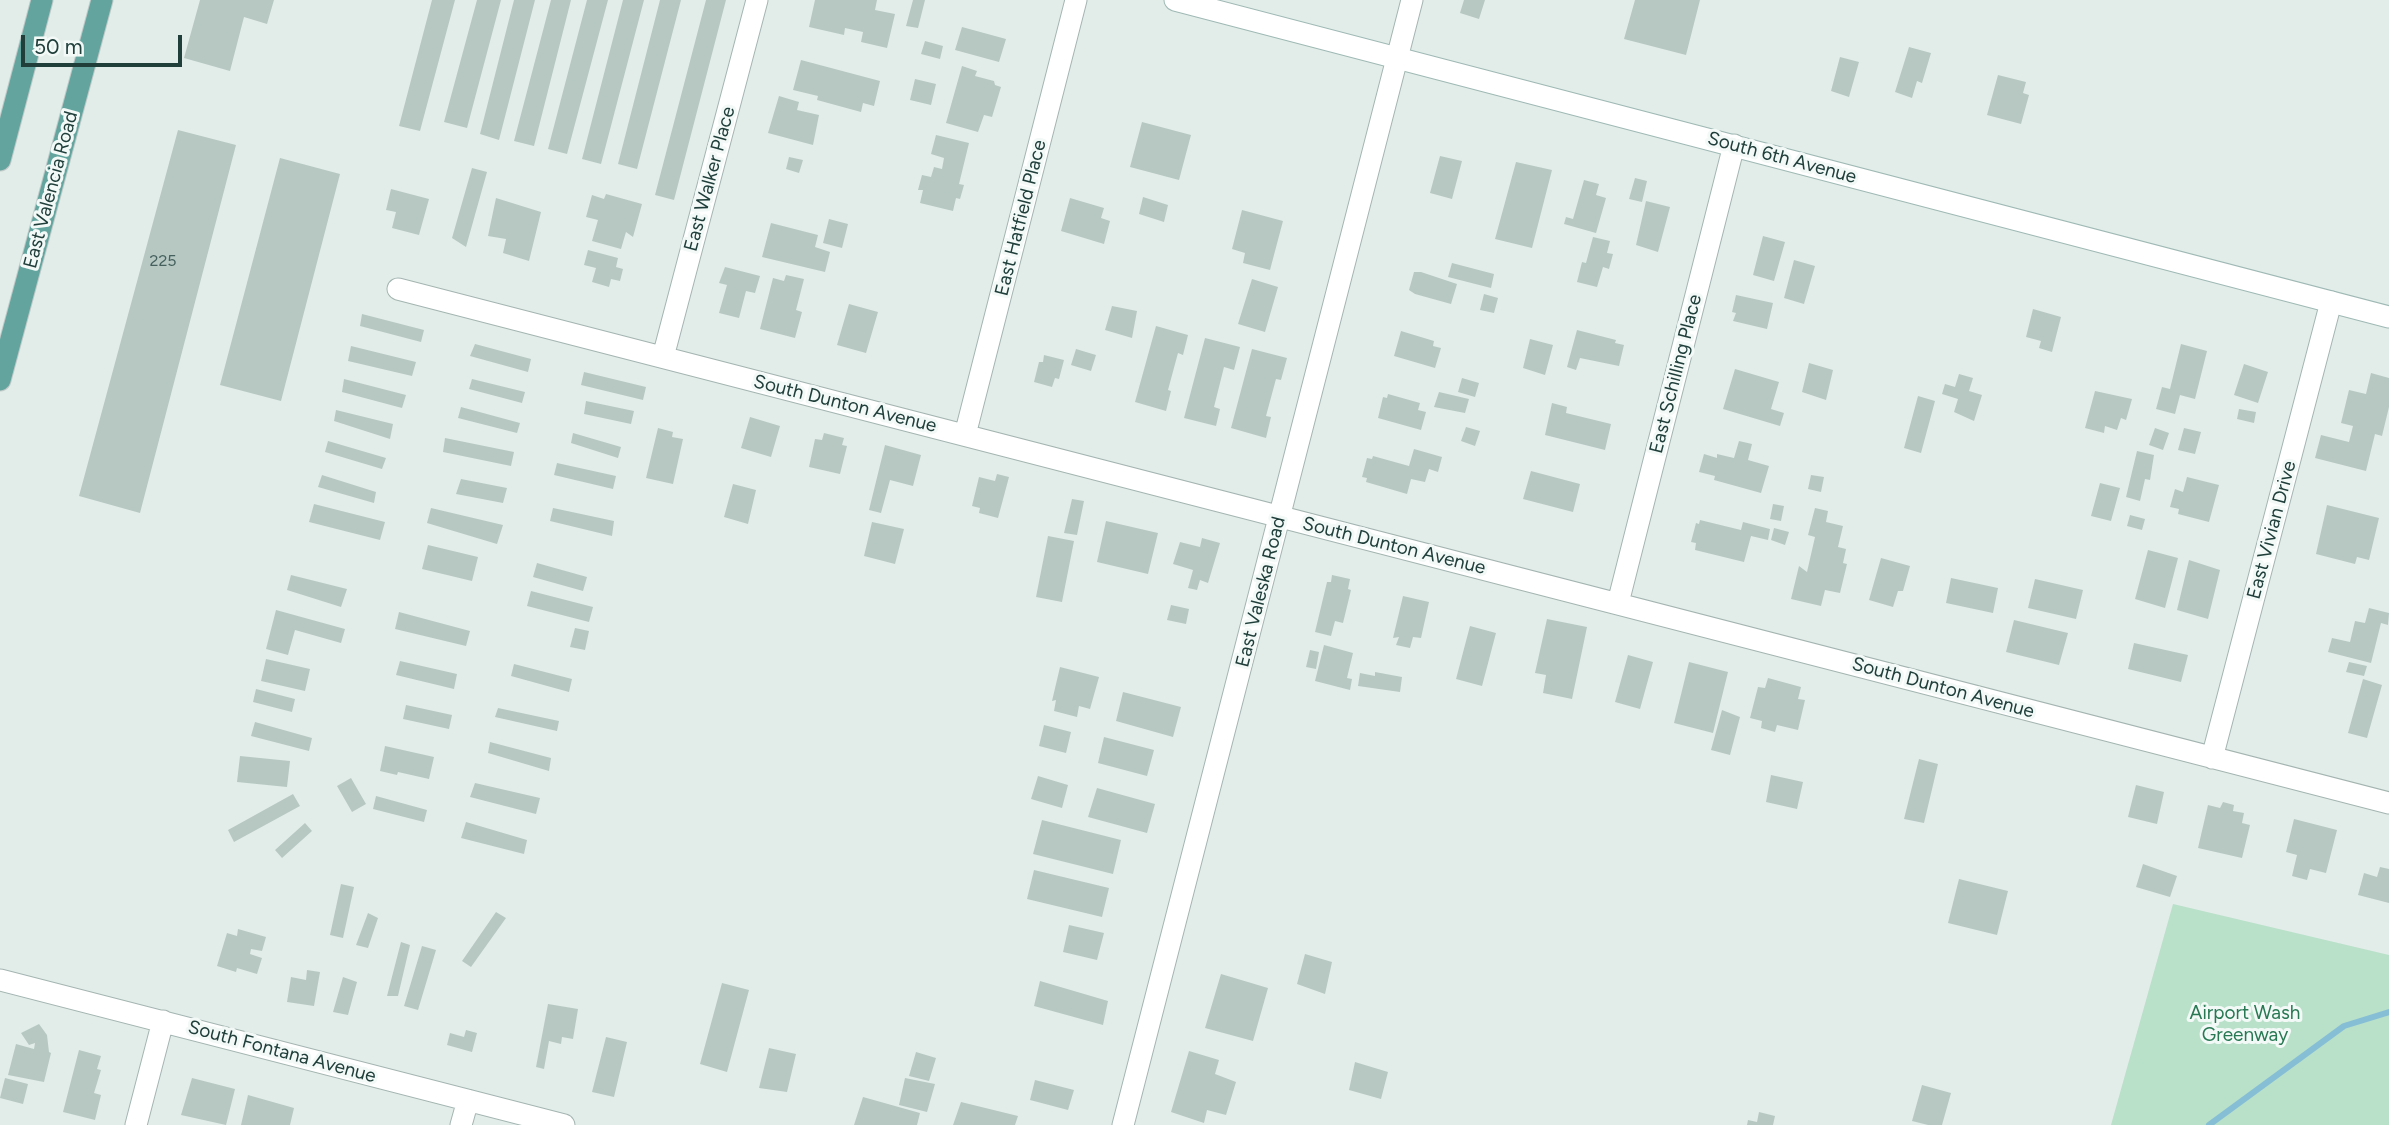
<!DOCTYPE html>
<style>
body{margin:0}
#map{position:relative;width:2389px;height:1125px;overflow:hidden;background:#e2ede9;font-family:Figtree,sans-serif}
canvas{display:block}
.scale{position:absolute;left:21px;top:35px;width:161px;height:32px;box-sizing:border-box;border:4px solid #203f3b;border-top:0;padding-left:9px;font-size:21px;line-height:24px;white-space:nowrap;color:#203f3b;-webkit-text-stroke:5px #f2f9f7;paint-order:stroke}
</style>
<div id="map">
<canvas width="2389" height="1125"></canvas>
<div class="scale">50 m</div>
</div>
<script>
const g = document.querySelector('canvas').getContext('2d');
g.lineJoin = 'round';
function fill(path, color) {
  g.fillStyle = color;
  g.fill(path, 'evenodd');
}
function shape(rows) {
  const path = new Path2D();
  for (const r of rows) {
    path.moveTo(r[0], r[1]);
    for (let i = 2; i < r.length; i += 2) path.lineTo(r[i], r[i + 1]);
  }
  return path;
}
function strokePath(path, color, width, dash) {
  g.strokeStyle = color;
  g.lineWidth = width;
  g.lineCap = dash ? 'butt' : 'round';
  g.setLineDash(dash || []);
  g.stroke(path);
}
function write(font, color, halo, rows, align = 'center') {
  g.font = font + ' Figtree,sans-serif';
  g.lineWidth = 6;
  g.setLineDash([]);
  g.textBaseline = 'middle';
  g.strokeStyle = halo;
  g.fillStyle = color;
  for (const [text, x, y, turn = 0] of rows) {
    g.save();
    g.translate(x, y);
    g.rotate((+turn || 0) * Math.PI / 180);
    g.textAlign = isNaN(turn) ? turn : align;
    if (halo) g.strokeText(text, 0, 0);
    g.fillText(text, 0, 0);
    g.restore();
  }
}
fill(shape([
 [2173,904,2389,955,2389,1125,2111,1125]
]), '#b9e0c9');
strokePath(shape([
 [2209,1125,2344,1026,2389,1012]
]), '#86bed6', 6);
fill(shape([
 [200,0,274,0,267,24,244,17,230,71,184,58],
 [432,0,455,0,420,131,399,126],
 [477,0,501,0,467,128,444,122],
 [514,0,535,0,499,140,480,134],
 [551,0,571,0,534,146,514,141],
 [587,0,608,0,567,154,548,149],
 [623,0,644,0,601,164,582,159],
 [660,0,681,0,637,169,618,164],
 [706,0,726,0,674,200,655,195],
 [815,0,877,0,875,10,895,14,887,48,861,42,863,32,845,28,844,35,809,27],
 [913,0,925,0,918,28,906,26],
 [1464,0,1485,0,1479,19,1460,13],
 [1635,0,1700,0,1686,55,1624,39],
 [962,27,1006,39,999,62,955,50],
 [925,41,943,46,940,59,921,54],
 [1909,47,1931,53,1922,83,1917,81,1912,98,1895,92],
 [1840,57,1859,62,1849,97,1831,91],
 [801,60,880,81,874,106,863,103,861,112,817,100,818,96,793,90],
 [962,66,977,71,975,76,994,81,995,85,1001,87,992,117,984,115,978,132,946,123],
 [1998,75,2026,82,2023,93,2029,95,2021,124,1987,115],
 [915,79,936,84,931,105,910,100],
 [779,96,799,102,797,110,819,115,813,145,768,133],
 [1142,122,1191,135,1179,180,1130,167],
 [178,130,236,145,140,513,79,496],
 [936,135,969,143,959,184,964,185,960,199,956,198,953,211,920,203,923,190,918,190,922,175,931,177,934,167,942,169,944,158,931,154],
 [1440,156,1462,161,1452,199,1430,193],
 [789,157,803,160,799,173,786,169],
 [280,158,340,174,281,401,220,385],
 [1516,162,1552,170,1532,248,1495,239],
 [472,168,487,172,466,247,452,238],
 [1635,178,1647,181,1642,202,1629,199],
 [1584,180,1599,184,1596,195,1606,198,1596,233,1564,224,1566,217,1573,219],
 [391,189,429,199,419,235,392,228,396,212,386,210],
 [606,194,642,204,633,237,626,232,621,249,592,241,598,220,586,217,592,195,604,199],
 [1143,197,1168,205,1164,222,1139,214],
 [496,198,541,212,529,261,503,253,506,239,488,236],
 [1070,198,1104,208,1101,218,1110,221,1104,244,1061,231],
 [1646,201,1670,207,1658,252,1636,245],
 [1242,210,1283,221,1270,270,1243,263,1245,253,1232,249],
 [829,219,848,224,842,248,823,243],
 [771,223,818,235,815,247,830,252,825,272,762,257],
 [1763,236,1785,242,1774,281,1753,275],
 [1593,237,1610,241,1607,253,1613,254,1609,269,1603,267,1597,287,1577,282,1582,262,1586,263],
 [588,250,618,258,616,267,623,269,620,281,611,279,609,287,592,282,596,268,584,265],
 [1794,260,1815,266,1804,304,1784,298],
 [1452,263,1494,274,1491,288,1448,277],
 [725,267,760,276,755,293,746,291,739,318,719,313,727,285,719,283],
 [1414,272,1421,272,1457,284,1451,304,1415,294,1409,290],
 [786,275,804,279,796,310,802,312,795,338,760,329,773,278,784,281],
 [1252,279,1278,287,1265,332,1238,324],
 [1484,294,1498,298,1494,313,1480,310],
 [1736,295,1773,303,1767,329,1733,321,1736,313,1732,312],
 [849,304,878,312,866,353,837,345],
 [1112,306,1137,311,1132,338,1105,330],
 [2033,309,2061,317,2052,352,2039,348,2041,341,2026,337],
 [362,314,424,330,421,342,360,326],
 [1156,326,1188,335,1183,355,1178,353,1168,390,1171,391,1166,411,1135,402],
 [1577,330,1616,340,1615,343,1624,345,1619,366,1580,358,1576,370,1567,367],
 [1401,331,1434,341,1433,346,1441,348,1435,368,1394,356],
 [1205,338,1240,347,1234,370,1224,367,1214,407,1220,409,1216,426,1184,418],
 [1530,339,1553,345,1545,375,1523,368],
 [475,344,531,359,528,372,470,356],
 [2181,344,2207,351,2195,399,2180,395,2175,414,2156,409,2162,387,2170,389],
 [351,346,416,362,412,376,348,361],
 [1076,349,1096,355,1091,371,1071,365],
 [1252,349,1287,358,1281,380,1276,379,1266,416,1271,417,1266,438,1231,428],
 [1044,355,1064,360,1059,379,1055,378,1052,387,1034,382,1039,362,1043,362],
 [1809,363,1833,370,1826,400,1802,392],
 [2244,364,2268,372,2258,403,2234,395],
 [1735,369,1779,382,1771,409,1784,413,1780,426,1723,409],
 [584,372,646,387,643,400,581,385],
 [2371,373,2389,378,2389,407,2382,436,2375,434,2366,471,2315,458,2321,435,2349,442,2353,426,2341,423,2349,390,2366,394],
 [1959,374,1973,378,1969,391,1982,395,1974,421,1954,412,1958,399,1942,394,1945,384,1955,387],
 [1462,378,1479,383,1475,397,1458,392],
 [344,379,406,395,402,408,342,392],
 [472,379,525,392,522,403,469,389],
 [2095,391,2132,399,2126,420,2121,418,2117,430,2105,426,2104,433,2085,428],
 [1439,392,1469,399,1465,413,1434,407],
 [1388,394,1420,403,1418,410,1426,412,1421,430,1378,418,1383,397,1387,398],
 [1918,396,1935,401,1921,453,1904,448],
 [586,401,634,411,631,424,584,414],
 [1552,403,1567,407,1566,413,1611,424,1605,450,1545,435],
 [461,407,520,423,517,433,458,418],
 [2239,409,2256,412,2254,423,2237,419],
 [336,410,393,424,390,439,334,421],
 [750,417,780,426,771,457,741,448],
 [1466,427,1480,431,1475,446,1461,441],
 [658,428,673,432,672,437,683,439,673,484,646,478],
 [2155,428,2169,433,2163,450,2149,445],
 [2184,428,2201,432,2195,454,2178,450],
 [573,433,621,447,618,458,571,443],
 [824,433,844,438,842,445,847,446,840,474,809,467,815,439,822,440],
 [445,438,514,452,511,466,443,452],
 [328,441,386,458,382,469,325,452],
 [1739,441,1752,444,1748,460,1769,466,1761,493,1714,480,1715,476,1699,472,1704,454,1717,458,1717,454,1734,458],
 [885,445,921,455,913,486,890,480,881,513,869,510],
 [1414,449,1442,457,1438,472,1429,469,1425,482,1411,479,1407,494,1366,482,1367,478,1362,477,1367,458,1372,459,1373,456,1409,466],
 [2137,451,2154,455,2150,480,2145,479,2140,501,2126,497],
 [557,463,616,476,613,489,554,475],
 [1531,471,1580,484,1573,512,1523,499],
 [997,474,1009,477,998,518,979,513,980,508,972,506,979,477,995,481],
 [322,475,376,492,374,503,318,487],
 [1811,475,1824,477,1821,492,1808,489],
 [2187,477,2219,485,2209,522,2178,514,2179,509,2170,507,2175,489,2183,492],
 [461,479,507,488,503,503,456,494],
 [2100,483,2120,488,2111,521,2091,516],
 [733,484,756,490,748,524,724,517],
 [1072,499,1084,501,1077,535,1064,533],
 [314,504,385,522,380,540,309,522],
 [1773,504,1784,506,1781,521,1770,519],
 [2327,505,2379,518,2369,560,2357,557,2355,564,2316,554],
 [431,508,503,525,497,544,427,523],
 [553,508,614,521,612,536,550,521],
 [1815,508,1828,511,1826,522,1843,526,1838,547,1846,549,1843,563,1847,564,1840,593,1825,590,1821,606,1791,599,1799,566,1807,572,1815,537,1808,535],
 [2130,515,2145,519,2142,530,2127,526],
 [1700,520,1741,530,1743,522,1770,529,1768,540,1751,536,1744,562,1695,550,1696,543,1691,542,1696,523,1699,524],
 [1106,521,1158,533,1148,574,1097,562],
 [872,522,904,529,895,564,864,556],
 [1774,528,1789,532,1785,545,1771,540],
 [1048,536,1074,541,1062,602,1036,597],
 [1202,538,1220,543,1208,583,1200,580,1197,590,1188,588,1193,570,1173,564,1180,542,1200,547],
 [428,545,478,557,472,581,422,569],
 [2148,550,2178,558,2165,608,2135,599],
 [1881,558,1910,566,1903,591,1898,591,1893,607,1869,600],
 [2189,560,2220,570,2208,619,2177,610],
 [537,563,587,577,583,591,533,577],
 [291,575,347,589,341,607,287,590],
 [1332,575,1350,579,1348,589,1351,590,1343,623,1335,621,1331,636,1315,632,1327,582,1331,582],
 [1951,578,1998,588,1993,613,1946,603],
 [2035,579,2083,590,2076,619,2028,608],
 [531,591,593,607,589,622,527,606],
 [1403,596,1429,602,1421,638,1413,637,1410,648,1396,645,1399,637,1393,638],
 [1171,605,1189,609,1186,624,1167,620],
 [2369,608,2389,613,2388,625,2381,623,2371,663,2328,652,2332,638,2350,642,2355,621,2365,623],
 [276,610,345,629,341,643,295,630,288,655,266,649],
 [399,612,470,631,466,646,395,629],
 [1547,619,1587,627,1572,699,1543,693,1546,675,1535,673],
 [2014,620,2068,633,2059,665,2006,652],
 [1470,626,1496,633,1482,686,1456,679],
 [575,628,589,631,585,650,570,647],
 [2134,643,2188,655,2181,682,2128,669],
 [1324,645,1353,653,1347,678,1352,679,1350,690,1315,681],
 [1310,650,1319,652,1316,669,1306,667],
 [1628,655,1653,662,1640,709,1615,702],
 [266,659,310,669,305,691,261,681],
 [400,661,457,674,454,689,396,675],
 [1689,662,1728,672,1713,733,1674,723],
 [2349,662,2367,666,2364,676,2346,672],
 [514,664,572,679,569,692,511,676],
 [1060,667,1099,677,1090,709,1079,706,1077,717,1054,711,1056,700,1052,701],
 [1375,672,1402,677,1400,692,1358,686,1360,673,1375,676],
 [1768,678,1801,687,1798,699,1805,700,1798,730,1777,725,1775,732,1761,728,1762,721,1750,718,1758,687,1765,688],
 [2363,679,2382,685,2367,738,2348,733],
 [256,689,295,699,292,712,253,702],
 [1123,692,1181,707,1173,737,1116,721],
 [406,705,452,715,449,729,403,719],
 [498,708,559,721,557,731,495,717],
 [1722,710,1740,717,1730,755,1711,750],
 [255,722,312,738,309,751,251,736],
 [1044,725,1071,732,1066,753,1039,746],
 [1104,737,1154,750,1147,776,1098,763],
 [490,742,551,758,549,771,488,753],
 [385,746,434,757,429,779,398,772,397,775,380,771],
 [240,756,290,761,287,787,237,782],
 [1919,759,1938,764,1924,823,1904,819],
 [1771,775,1803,782,1797,809,1766,802],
 [1038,776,1068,785,1062,808,1031,799],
 [351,778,366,804,352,812,337,786],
 [475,783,540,798,536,814,470,797],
 [2136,785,2164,792,2157,824,2128,817],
 [1097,788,1155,804,1147,833,1088,817],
 [293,794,300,806,234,842,228,830],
 [376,796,427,810,424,822,373,809],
 [2223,802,2234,805,2233,811,2244,813,2242,823,2250,825,2242,858,2198,848,2208,805,2220,808],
 [2294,819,2337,830,2326,873,2310,869,2307,880,2292,876,2297,855,2286,852],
 [1042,820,1121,840,1113,874,1033,854],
 [466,822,527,840,524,854,461,838],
 [305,823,312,831,282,858,275,850],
 [2143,864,2177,876,2170,897,2136,887],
 [2380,867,2389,869,2389,903,2358,895,2364,873,2377,877],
 [1034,870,1109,888,1102,917,1027,899],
 [1959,879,2008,891,1997,935,1948,923],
 [341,884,354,887,343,938,330,935],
 [496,912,506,918,471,967,462,961],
 [368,913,378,918,368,948,356,945],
 [1069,925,1104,933,1097,960,1063,952],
 [238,929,266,937,262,951,251,949,250,954,262,958,257,974,237,968,236,972,217,966,227,933,237,936],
 [401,942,410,945,398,996,387,996],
 [422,946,436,950,418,1010,404,1006],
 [1305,954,1332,962,1325,994,1297,984],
 [307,970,320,972,314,1006,287,1002,291,977,306,980],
 [1221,974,1268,988,1253,1041,1205,1028],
 [343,977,357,982,348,1015,333,1012],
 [1040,981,1108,1001,1103,1025,1034,1006],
 [722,983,749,990,727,1072,700,1064],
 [548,1004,578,1009,573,1039,562,1037,561,1044,549,1041,544,1069,536,1067],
 [39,1024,47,1035,49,1052,51,1053,44,1082,8,1075,16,1044,34,1049,35,1043,29,1045,21,1033],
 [466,1030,477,1033,472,1052,447,1045,450,1033,464,1037],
 [606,1037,627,1042,614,1097,592,1092],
 [769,1048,796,1054,787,1092,759,1088],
 [79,1050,101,1056,97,1069,101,1070,94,1093,101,1095,95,1120,63,1112],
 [1189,1051,1219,1060,1215,1074,1236,1082,1226,1115,1207,1110,1204,1123,1171,1112],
 [916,1052,936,1058,929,1081,909,1076],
 [1355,1062,1388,1072,1381,1099,1349,1090],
 [5,1078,28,1084,23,1104,0,1098],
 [192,1078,235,1089,226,1125,181,1115],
 [905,1078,935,1084,927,1112,899,1105],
 [1035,1080,1074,1090,1068,1110,1030,1100],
 [1922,1085,1951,1093,1942,1125,1928,1125,1912,1121],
 [248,1095,294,1108,290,1125,241,1125],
 [863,1097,920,1113,917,1125,854,1125],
 [961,1102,1018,1116,1015,1125,953,1125],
 [1759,1112,1775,1116,1773,1125,1747,1125,1748,1120,1757,1122]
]), '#b7c8c3');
const street = shape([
 [398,289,2389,803],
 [663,357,757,0],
 [965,435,1076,0],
 [1618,603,1734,145],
 [2212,758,2331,302],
 [0,980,564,1125],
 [136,1125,163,1021],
 [461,1125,468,1100],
 [1123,1125,1412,0]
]);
const secondary = shape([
 [1175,0,2389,317]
]);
const primary = shape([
 [0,160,42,0],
 [0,380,102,0]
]);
strokePath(street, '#a4b5b1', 23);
strokePath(secondary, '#9fb9b4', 23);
strokePath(primary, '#c1c9c8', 23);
strokePath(street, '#fff', 21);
strokePath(secondary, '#fff', 21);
strokePath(primary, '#63a59e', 21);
write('16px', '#46615d', null, [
 ["225",163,261]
]);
write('19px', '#203f3b', '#f2f9f7', [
 ["South 6th Avenue",1782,158,15],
 ["East Walker Place",710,179,-75],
 ["East Valencia Road",51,190,-75],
 ["East Hatfield Place",1021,218,-76],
 ["East Schilling Place",1676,374,-76],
 ["South Dunton Avenue",845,404,14],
 ["East Vivian Drive",2272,530,-75],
 ["South Dunton Avenue",1394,546,14],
 ["East Valeska Road",1261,592,-76],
 ["South Dunton Avenue",1943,688,15],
 ["South Fontana Avenue",282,1052,15]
]);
write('19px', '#287953', '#f2f9f7', [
 ["Airport Wash",2245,1013],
 ["Greenway",2245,1035]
]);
</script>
